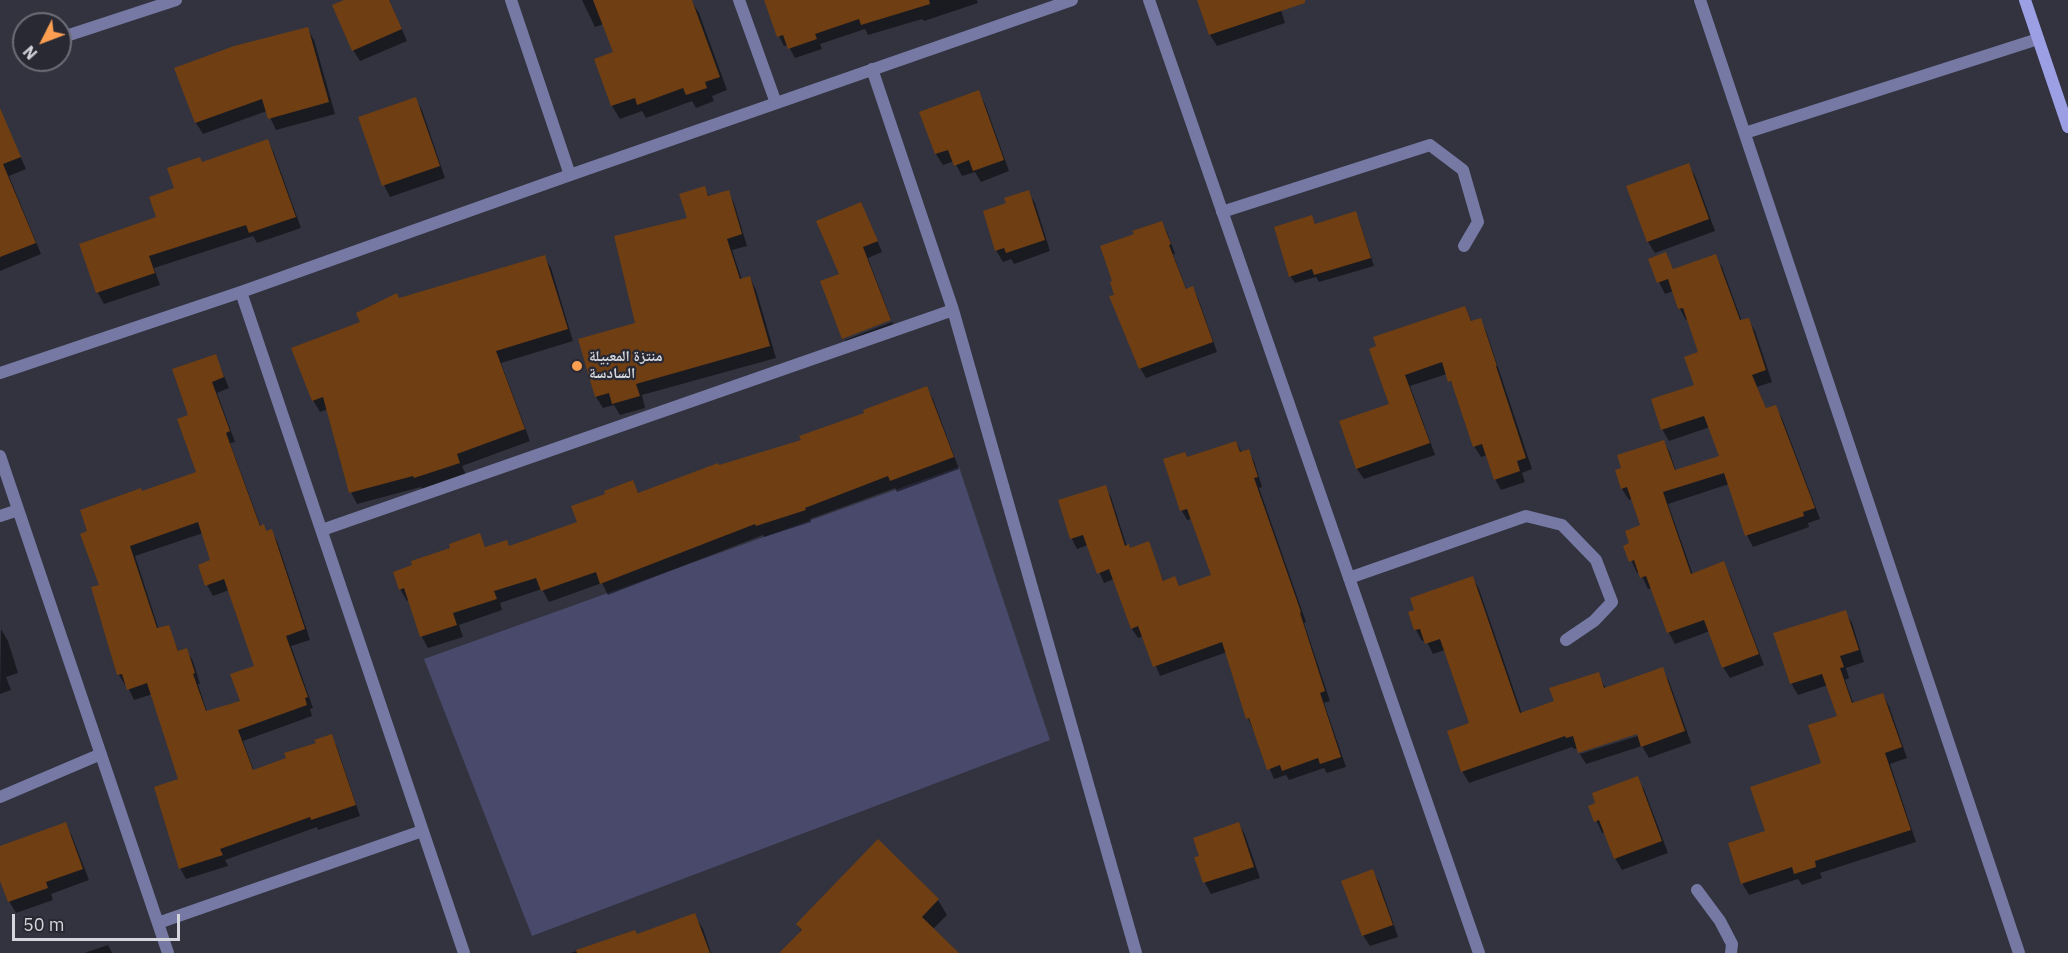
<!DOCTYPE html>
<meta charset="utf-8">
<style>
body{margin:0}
#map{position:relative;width:2068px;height:953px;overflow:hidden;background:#32333e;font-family:"IBM Plex Sans",sans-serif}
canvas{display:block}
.north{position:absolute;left:12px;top:12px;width:60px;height:60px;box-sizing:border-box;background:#282933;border:2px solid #6d6e77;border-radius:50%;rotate:228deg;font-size:16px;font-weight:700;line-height:24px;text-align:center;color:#d5d6dd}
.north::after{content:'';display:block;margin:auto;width:21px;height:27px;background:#fb9e51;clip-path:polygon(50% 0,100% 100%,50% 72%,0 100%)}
.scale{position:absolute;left:12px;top:914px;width:168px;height:27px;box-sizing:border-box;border:3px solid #d5d6dd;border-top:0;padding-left:8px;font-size:18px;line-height:21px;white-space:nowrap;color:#d5d6dd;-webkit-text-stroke:4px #282933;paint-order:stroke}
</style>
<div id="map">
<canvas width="2068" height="953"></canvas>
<div class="north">N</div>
<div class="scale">50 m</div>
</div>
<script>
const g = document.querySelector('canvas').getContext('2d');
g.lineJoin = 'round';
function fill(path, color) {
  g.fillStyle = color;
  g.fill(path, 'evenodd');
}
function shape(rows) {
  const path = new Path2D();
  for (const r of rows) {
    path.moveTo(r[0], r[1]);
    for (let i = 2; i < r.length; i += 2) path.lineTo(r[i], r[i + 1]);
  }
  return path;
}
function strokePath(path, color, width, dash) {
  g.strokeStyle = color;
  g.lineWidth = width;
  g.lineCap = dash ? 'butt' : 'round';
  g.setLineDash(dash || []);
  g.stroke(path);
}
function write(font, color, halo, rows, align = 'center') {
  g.font = font + ' "IBM Plex Sans","Noto Naskh Arabic",sans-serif';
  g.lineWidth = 4.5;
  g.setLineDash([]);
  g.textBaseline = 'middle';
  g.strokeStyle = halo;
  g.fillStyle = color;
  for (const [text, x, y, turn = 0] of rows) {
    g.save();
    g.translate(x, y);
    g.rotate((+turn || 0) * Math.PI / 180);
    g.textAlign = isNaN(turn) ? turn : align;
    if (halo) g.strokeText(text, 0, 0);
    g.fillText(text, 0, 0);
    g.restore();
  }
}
fill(shape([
 [959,467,1050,740,532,936,424,659]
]), '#494a6b');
fill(shape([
 [348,0,389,0,407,41,360,61,353,50],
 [582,0,691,0,699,13,727,90,712,96,714,101,696,108,692,101,646,118,642,111,620,119,612,106,596,60,615,53,604,24,595,27],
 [766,0,977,0,978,3,924,21,922,19,868,35,865,29,820,44,822,49,795,58,788,45,784,46,779,36],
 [1198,0,1278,0,1285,23,1217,46,1210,35],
 [307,28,314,40,335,114,276,130,267,111,203,134,196,123,176,68],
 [978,92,985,104,1009,171,981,182,975,172,962,176,954,161,943,165,936,154,921,112],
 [415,99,422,110,445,178,390,197,384,185],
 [5,122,26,169,9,176,41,254,0,271,0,124],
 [268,141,274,153,301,228,257,243,253,236,154,268,160,285,104,304,98,293,81,244,158,218,176,189,202,163],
 [1688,165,1695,176,1715,231,1655,253,1648,242,1628,187],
 [704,188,710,197,728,192,734,203,747,246,732,250,742,280,750,278,756,290,776,358,642,395,645,408,620,415,614,405,603,408,596,397,580,340,637,324],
 [1028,192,1035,203,1050,251,1014,264,1011,259,1003,262,996,250,1008,204],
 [1355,212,1359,220,1374,266,1319,282,1316,277,1295,283,1290,276,1312,217,1316,225],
 [866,214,882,252,868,258,891,319,843,337,841,274],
 [1162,223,1167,232,1175,254,1173,254,1187,291,1193,288,1198,298,1217,352,1146,378,1140,368,1116,296],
 [1666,254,1674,271,1715,256,1722,267,1742,322,1748,319,1755,331,1772,382,1757,387,1767,410,1775,407,1782,418,1820,519,1808,523,1809,527,1753,547,1747,535,1729,484,1668,504,1693,575,1723,563,1730,575,1764,665,1730,678,1723,667,1710,631,1675,644,1669,633,1652,588,1648,589,1640,572,1637,573,1625,547,1631,544,1642,526,1633,499,1629,500,1622,489,1617,471,1664,442,1670,453,1676,471,1721,457,1710,427,1669,441,1662,429,1696,386,1699,353,1688,319,1686,320,1680,309,1673,291,1665,294,1659,282],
 [544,256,551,268,573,341,501,363,530,441,462,466,466,475,422,489,421,487,357,504,351,492,328,409,320,412,313,400,362,323,399,300],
 [1465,307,1472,322,1480,320,1486,331,1532,469,1522,473,1525,482,1501,490,1495,479,1487,455,1481,457,1474,446,1456,392,1447,374,1410,386,1435,455,1364,479,1357,469,1391,405,1371,350],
 [892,322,896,331,849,348,845,340],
 [215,355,229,388,217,393,235,442,230,443,261,527,266,532,271,531,277,541,310,640,291,646,313,708,310,709,312,716,243,741,254,771,288,759,331,736,337,747,360,816,318,830,317,827,225,860,228,866,186,879,180,868,180,780,153,694,134,700,127,685,125,685,119,675,101,586,142,493,198,473,190,416],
 [203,533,212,561,207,585,213,596,229,590,256,667,242,702,207,712,198,684,200,684,193,661,186,650,179,652,168,626,159,630,135,556],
 [926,388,933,399,959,469,897,492,895,488,810,519,811,522,764,537,763,535,608,595,602,583,549,602,542,589,500,603,502,610,459,625,463,637,428,648,422,637,409,600,407,601,400,589,452,549,479,535,486,548,509,547,579,523,607,495,632,482,639,494,803,440],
 [1236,442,1242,453,1248,451,1254,461,1262,487,1259,488,1306,622,1304,623,1330,701,1324,703,1346,767,1327,773,1324,768,1289,780,1286,775,1274,779,1248,718,1227,652,1160,676,1144,636,1138,638,1132,629,1114,579,1104,583,1088,545,1077,549,1072,539,1060,501,1105,487,1111,497,1127,547,1131,549,1148,543,1164,582,1175,578,1180,587,1212,576,1192,519,1187,520,1182,511,1188,458],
 [1473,578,1479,589,1522,714,1556,702,1598,674,1606,689,1662,669,1669,681,1691,743,1649,758,1642,746,1586,764,1580,754,1644,734,1644,731,1580,751,1580,753,1578,748,1574,749,1572,747,1469,783,1462,771,1470,724,1445,650,1433,654,1426,640,1422,641,1416,630,1410,613],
 [1845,612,1852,623,1864,662,1846,668,1849,678,1845,680,1854,705,1883,695,1889,706,1907,758,1890,764,1916,842,1820,873,1822,878,1802,885,1798,879,1749,895,1742,883,1823,764,1839,717,1828,685,1798,695,1791,683],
 [1,629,8,641,18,673,6,677,11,690,0,694],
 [1637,778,1644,789,1668,853,1622,870,1615,858,1605,832,1602,833,1590,807],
 [66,824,72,836,89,880,51,894,53,900,16,913,9,901,0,876,0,847],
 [1239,824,1245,835,1260,878,1211,894,1205,883,1196,858,1201,856],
 [1372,871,1379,882,1398,937,1370,946,1363,935],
 [938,900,947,915,933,929,957,953,791,953,802,932,797,924],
 [694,915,703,929,711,953,571,953,635,932,637,936],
 [108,945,112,953,84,953]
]), '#0007');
fill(shape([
 [344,0,389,0,402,29,352,51,332,5],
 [593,0,692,0,720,77,705,82,707,88,686,95,683,88,637,105,635,98,611,106,594,59,613,52],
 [764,0,929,0,930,4,861,25,859,19,815,34,817,39,788,49,783,35,777,37],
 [1197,0,1305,0,1305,3,1209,35],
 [308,27,329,102,268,119,262,99,195,123,174,68,234,46],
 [979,90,1004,160,973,171,969,160,954,166,948,150,935,154,919,112],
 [416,97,440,166,382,186,358,117],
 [0,108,21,157,3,164,36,243,0,257],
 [268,139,296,217,249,233,246,225,149,256,155,273,96,293,79,244,156,217,149,197,174,188,167,168,200,157,202,162],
 [1689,163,1709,219,1647,242,1626,186],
 [705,186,708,196,729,190,742,234,727,239,740,279,750,276,770,346,636,384,640,396,612,404,609,393,595,397,578,339,635,323,614,236,687,218,679,194],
 [1029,190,1045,240,1006,253,1004,248,995,251,983,211,1006,203,1004,198],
 [861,202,878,241,863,247,891,320,842,339,820,281,839,274,816,221],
 [1356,211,1371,258,1314,275,1312,269,1289,277,1274,227,1312,215,1315,224],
 [1162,221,1171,244,1169,245,1186,289,1193,286,1213,342,1139,369,1109,296,1114,295,1110,282,1112,281,1100,246,1134,234,1132,231],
 [1666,252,1673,269,1716,254,1740,320,1749,318,1766,370,1752,375,1766,408,1776,405,1815,508,1803,512,1804,516,1745,536,1724,473,1663,492,1691,574,1724,561,1759,654,1722,668,1704,620,1667,633,1646,576,1640,578,1634,560,1629,562,1623,546,1629,543,1625,531,1640,525,1627,487,1621,489,1615,470,1621,468,1617,455,1664,440,1675,470,1719,456,1704,416,1661,430,1651,399,1694,385,1684,357,1698,352,1683,308,1678,309,1668,279,1657,283,1648,259],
 [545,255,568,329,496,351,525,429,457,454,460,463,414,478,413,476,349,493,323,397,312,401,291,348,360,322,356,313,397,293,399,298],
 [1465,306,1471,321,1481,318,1497,366,1496,366,1526,458,1517,461,1520,471,1494,480,1482,444,1473,447,1451,381,1448,382,1442,362,1405,375,1430,443,1356,469,1339,421,1389,404,1369,349,1376,346,1373,337],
 [216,354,224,377,212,382,230,431,226,433,260,526,264,524,266,531,272,529,305,629,286,636,308,697,305,698,307,705,238,730,253,770,286,758,284,753,316,743,314,740,332,734,356,805,311,820,310,817,220,849,223,855,179,869,154,787,178,779,147,683,127,690,122,674,117,675,91,587,99,585,80,534,87,531,80,510,141,488,142,491,196,472,177,419,188,415,172,369],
 [198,522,210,560,198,565,205,586,224,579,254,666,230,674,240,701,206,711,193,674,195,673,187,648,178,651,169,625,157,628,130,546],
 [927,386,954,457,890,481,888,476,805,508,806,510,756,526,755,524,600,584,596,572,541,591,536,578,494,591,497,599,453,613,457,625,420,637,404,588,399,590,393,572,412,565,411,561,450,548,449,544,480,533,485,547,507,540,509,546,577,522,571,506,605,494,604,491,633,480,638,493,718,463,719,465,801,440,799,436,864,413,863,410],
 [1236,441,1240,452,1249,449,1258,477,1254,478,1301,612,1300,613,1325,691,1320,693,1341,757,1320,764,1318,758,1282,771,1280,765,1267,770,1249,718,1246,719,1222,642,1153,667,1138,626,1131,629,1109,569,1097,574,1083,535,1070,539,1058,500,1106,485,1125,546,1129,544,1130,548,1149,541,1163,581,1175,576,1179,586,1211,575,1187,509,1180,511,1163,459,1185,452,1187,457],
 [1473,576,1520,713,1554,701,1549,688,1599,672,1604,688,1663,667,1685,731,1641,747,1637,734,1578,753,1573,736,1566,738,1565,736,1461,772,1447,731,1469,723,1440,639,1425,644,1420,629,1414,630,1408,612,1414,610,1410,598],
 [1846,610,1859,650,1840,656,1844,667,1840,668,1852,703,1883,693,1902,747,1885,753,1911,830,1815,861,1816,867,1794,874,1792,867,1741,884,1728,843,1765,831,1750,787,1821,763,1808,725,1837,716,1822,674,1790,684,1773,633],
 [1638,776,1662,841,1614,859,1599,820,1594,822,1588,806,1595,803,1592,793],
 [66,822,83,869,46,882,48,888,8,902,0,881,0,846],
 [1239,822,1254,867,1203,883,1194,857,1199,856,1193,838],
 [878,839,939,899,922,917,959,953,779,953,802,930,796,924],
 [1373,869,1393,925,1362,936,1341,881],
 [695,913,710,953,577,953,576,950,635,930,637,934]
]), '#6f3e13');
strokePath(shape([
 [739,0,776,103],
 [60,38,176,0]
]), '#7679a4', 12);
strokePath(shape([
 [511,0,570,175],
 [1149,0,1479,953],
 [1700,0,2019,953],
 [872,69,953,310,1136,953],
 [1745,133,2038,39],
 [1222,212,1430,145,1463,170,1478,222,1464,246],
 [241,292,464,953],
 [0,373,241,292,570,175,1072,0],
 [0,456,168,953],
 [0,516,18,510],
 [322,530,953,310],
 [1349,578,1526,516,1562,525,1596,560,1612,602,1594,621,1566,640],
 [0,797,101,754],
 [1697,890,1720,921,1732,944,1731,953],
 [158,923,422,831]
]), '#7679a4', 12);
strokePath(shape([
 [2025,0,2068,127]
]), '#9c9fe4', 12);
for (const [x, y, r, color] of [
 [577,366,6,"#fb9e51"]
]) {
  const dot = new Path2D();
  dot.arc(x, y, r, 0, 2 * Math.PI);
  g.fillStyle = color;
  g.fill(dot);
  strokePath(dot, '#282933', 2);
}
write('bold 15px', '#d5d6dd', '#282933', [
 ["منتزة المعبيلة",589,357],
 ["السادسة",589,374]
], 'left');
</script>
